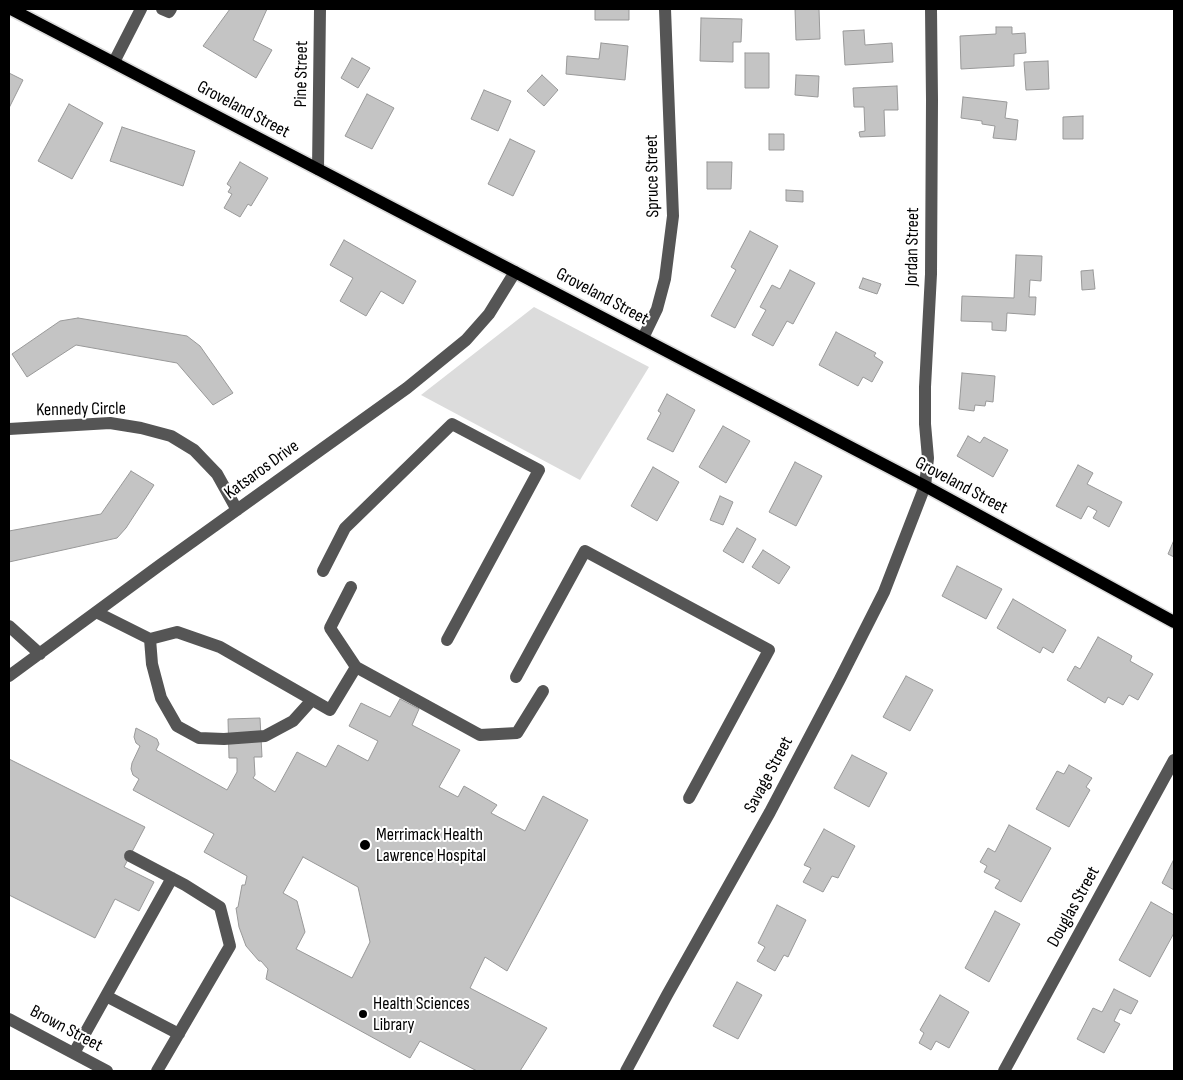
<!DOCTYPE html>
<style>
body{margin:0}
#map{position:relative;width:1183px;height:1080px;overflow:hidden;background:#fff;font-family:"Sofia Sans Condensed",sans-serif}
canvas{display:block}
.frame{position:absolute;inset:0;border:10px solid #000;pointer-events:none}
</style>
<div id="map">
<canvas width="1183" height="1080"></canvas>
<div class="frame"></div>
</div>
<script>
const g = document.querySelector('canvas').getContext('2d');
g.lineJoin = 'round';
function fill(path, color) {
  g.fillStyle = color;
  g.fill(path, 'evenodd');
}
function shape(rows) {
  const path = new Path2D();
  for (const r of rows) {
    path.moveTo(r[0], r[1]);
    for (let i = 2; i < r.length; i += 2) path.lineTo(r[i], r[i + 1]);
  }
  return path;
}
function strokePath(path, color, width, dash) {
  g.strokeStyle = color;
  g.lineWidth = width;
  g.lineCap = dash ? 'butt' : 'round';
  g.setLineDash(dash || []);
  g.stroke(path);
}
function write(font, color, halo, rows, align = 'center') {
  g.font = font + ' "Sofia Sans Condensed",sans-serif';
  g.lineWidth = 4;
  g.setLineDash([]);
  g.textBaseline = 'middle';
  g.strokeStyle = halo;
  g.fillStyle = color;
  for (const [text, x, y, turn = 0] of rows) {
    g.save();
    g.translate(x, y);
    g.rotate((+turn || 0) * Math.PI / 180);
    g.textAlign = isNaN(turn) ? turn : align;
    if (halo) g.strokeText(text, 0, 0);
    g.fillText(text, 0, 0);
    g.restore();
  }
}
fill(shape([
 [534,307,649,367,580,480,421,395]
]), '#dcdcdc');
const building = shape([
 [230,9,267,9,253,40,272,50,256,78,203,46,230,9],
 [595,9,629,9,629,20,595,20,595,9],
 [795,9,819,9,820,39,796,40,795,9],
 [701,18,742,19,741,42,733,42,733,62,700,61,701,18],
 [996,27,1012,27,1012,34,1025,33,1026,53,1014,54,1014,66,961,69,960,36,996,34,996,27],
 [864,30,865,45,892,43,893,62,845,65,843,31,864,30],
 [601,43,628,46,625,80,566,74,567,56,599,59,601,43],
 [745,53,769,53,769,88,745,88,745,53],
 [352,58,370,68,358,88,341,78,352,58],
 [1048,61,1049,89,1026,90,1024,62,1048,61],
 [9,73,23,80,9,108,9,73],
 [542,75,558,90,544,106,527,91,542,75],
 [796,75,819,76,818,97,795,95,796,75],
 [897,86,898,110,884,110,885,136,860,137,859,132,865,131,864,107,854,107,853,88,897,86],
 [484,90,511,101,498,131,471,119,484,90],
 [367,94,394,108,372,149,345,136,367,94],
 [963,97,1007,102,1005,118,1018,120,1016,140,993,138,995,126,982,124,982,121,961,118,963,97],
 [69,104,103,123,72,179,38,161,69,104],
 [1083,116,1083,139,1063,139,1063,117,1083,116],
 [122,127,195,151,183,186,110,161,122,127],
 [769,134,784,134,784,150,769,150,769,134],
 [510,139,535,151,513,196,488,184,510,139],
 [240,162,268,178,251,206,248,204,240,217,224,208,232,194,228,192,231,187,227,184,240,162],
 [707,162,732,162,731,189,707,189,707,162],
 [786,190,803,191,803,202,786,201,786,190],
 [750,231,778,246,735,328,711,316,736,270,731,267,750,231],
 [344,240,416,281,403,304,381,291,366,316,340,301,353,278,330,265,344,240],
 [1016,255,1042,256,1041,281,1030,280,1029,297,1036,297,1035,315,1007,313,1006,331,992,330,992,322,961,321,962,296,1014,298,1016,255],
 [790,270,815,283,793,324,787,321,773,346,752,335,766,310,760,307,772,285,780,289,790,270],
 [1093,270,1095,289,1082,290,1081,271,1093,270],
 [863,278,881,284,877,294,859,288,863,278],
 [78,318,187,336,200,346,233,393,213,405,177,363,76,345,27,377,12,354,60,321,78,318],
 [836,332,876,353,874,356,883,362,872,382,863,377,858,386,819,365,836,332],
 [962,373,995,376,993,402,986,401,985,406,975,405,974,411,959,409,962,373],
 [667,394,695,410,673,452,647,439,661,413,658,411,667,394],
 [723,426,750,441,726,483,699,467,723,426],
 [968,436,980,443,984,437,1008,450,993,477,957,456,968,436],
 [795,462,822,476,796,526,769,512,795,462],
 [1078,465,1093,473,1087,484,1122,502,1109,527,1093,518,1097,511,1088,506,1081,519,1056,506,1078,465],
 [653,467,679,482,657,521,631,506,653,467],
 [131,471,154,485,126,528,117,538,9,562,9,531,101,514,131,471],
 [720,496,733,502,723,525,710,520,720,496],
 [737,528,756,539,743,563,723,551,737,528],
 [1174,540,1174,557,1168,554,1174,540],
 [763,550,790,567,779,584,752,567,763,550],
 [957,566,1002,589,986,619,942,596,957,566],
 [1013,599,1066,630,1053,653,1043,647,1040,653,997,628,1013,599],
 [1098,637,1132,656,1130,661,1153,674,1138,700,1129,695,1123,705,1108,697,1105,703,1067,680,1075,666,1080,669,1098,637],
 [906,676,933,690,910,731,883,717,906,676],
 [400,699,419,709,412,725,460,750,439,787,458,797,464,786,497,805,491,813,525,831,543,796,588,820,507,971,485,957,470,988,547,1028,520,1071,477,1071,420,1041,410,1058,266,979,268,969,261,961,259,961,246,946,239,927,236,908,238,907,242,885,245,885,247,876,204,852,214,834,133,790,139,779,133,775,131,769,132,763,140,746,136,743,134,737,136,728,157,739,159,744,156,750,227,790,237,772,237,758,229,758,228,719,260,718,262,757,254,757,255,775,253,778,275,792,297,752,326,767,338,745,368,761,378,741,349,726,361,703,390,717,400,699],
 [303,857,358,887,370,942,352,978,296,949,305,932,297,901,283,893,303,857],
 [852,755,887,773,869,807,834,788,852,755],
 [9,759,145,827,124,867,154,882,139,911,115,899,95,938,9,895,9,759],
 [1069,765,1092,778,1086,787,1090,790,1069,827,1036,809,1057,771,1064,774,1069,765],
 [1009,825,1051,848,1021,902,995,888,1000,880,984,872,987,866,980,862,988,848,995,852,1009,825],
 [824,829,855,846,838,878,832,876,823,892,803,882,811,868,804,865,824,829],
 [1174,859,1174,890,1162,883,1174,859],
 [1151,902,1174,915,1174,933,1150,977,1119,960,1151,902],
 [777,905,806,920,788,957,784,955,775,971,757,961,765,947,758,943,777,905],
 [995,911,1020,924,989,982,965,968,995,911],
 [737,982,762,995,738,1039,713,1026,737,982],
 [1114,989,1138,1001,1131,1014,1120,1009,1114,1021,1120,1024,1104,1053,1077,1039,1093,1008,1102,1012,1114,989],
 [940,995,969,1012,949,1048,936,1041,931,1050,919,1043,924,1033,920,1030,940,995]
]);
fill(building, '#c4c4c4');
strokePath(building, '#999', 1);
const major = shape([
 [11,9,925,486,1174,622]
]);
strokePath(major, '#dbdbdb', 15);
strokePath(shape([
 [162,9,169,12,171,9],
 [114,62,141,9],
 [318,169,320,9],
 [643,338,657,309,665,279,673,216,665,9],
 [9,429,110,423,141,428,171,436,194,450,217,474,237,510],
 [323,571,345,528,452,424,539,470,447,640],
 [96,612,150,639,152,664,161,698,177,726,199,738,224,739,265,736,293,721,312,700],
 [9,626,40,654],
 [150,639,177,632,220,647,330,710,356,667,330,628,351,587],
 [356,667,480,735,517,733,543,691],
 [9,676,160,565,407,388,466,340,489,314,515,272],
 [516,677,585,551,769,650,689,798],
 [130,856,185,885,220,907,230,946,157,1071],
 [106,996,179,1034],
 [9,1019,107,1071],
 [74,1053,172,878],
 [626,1071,667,995,770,812,840,679,884,592,925,486,928,458,925,424,925,387,931,274,932,100,931,9],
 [1004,1071,1174,760]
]), '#555', 12);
strokePath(major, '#000', 12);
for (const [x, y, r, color] of [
 [365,845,6,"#000"],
 [363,1014,5,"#000"]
]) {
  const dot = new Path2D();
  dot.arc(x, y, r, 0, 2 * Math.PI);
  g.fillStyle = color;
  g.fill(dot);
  strokePath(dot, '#fff', 2);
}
write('18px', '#000', '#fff', [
 ["Pine Street",302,74,-89],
 ["Groveland Street",243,110,28],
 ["Spruce Street",653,176,-91],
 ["Jordan Street",913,247,-89],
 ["Groveland Street",602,297,28],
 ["Kennedy Circle",81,410,-1],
 ["Katsaros Drive",262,470,-36],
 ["Groveland Street",961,486,28],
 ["Savage Street",769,775,-62],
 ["Douglas Street",1074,907,-61],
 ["Brown Street",66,1029,28]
]);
write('18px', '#000', '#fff', [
 ["Merrimack Health",376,835],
 ["Lawrence Hospital",376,856],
 ["Health Sciences",373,1004],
 ["Library",373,1025]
], 'left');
</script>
